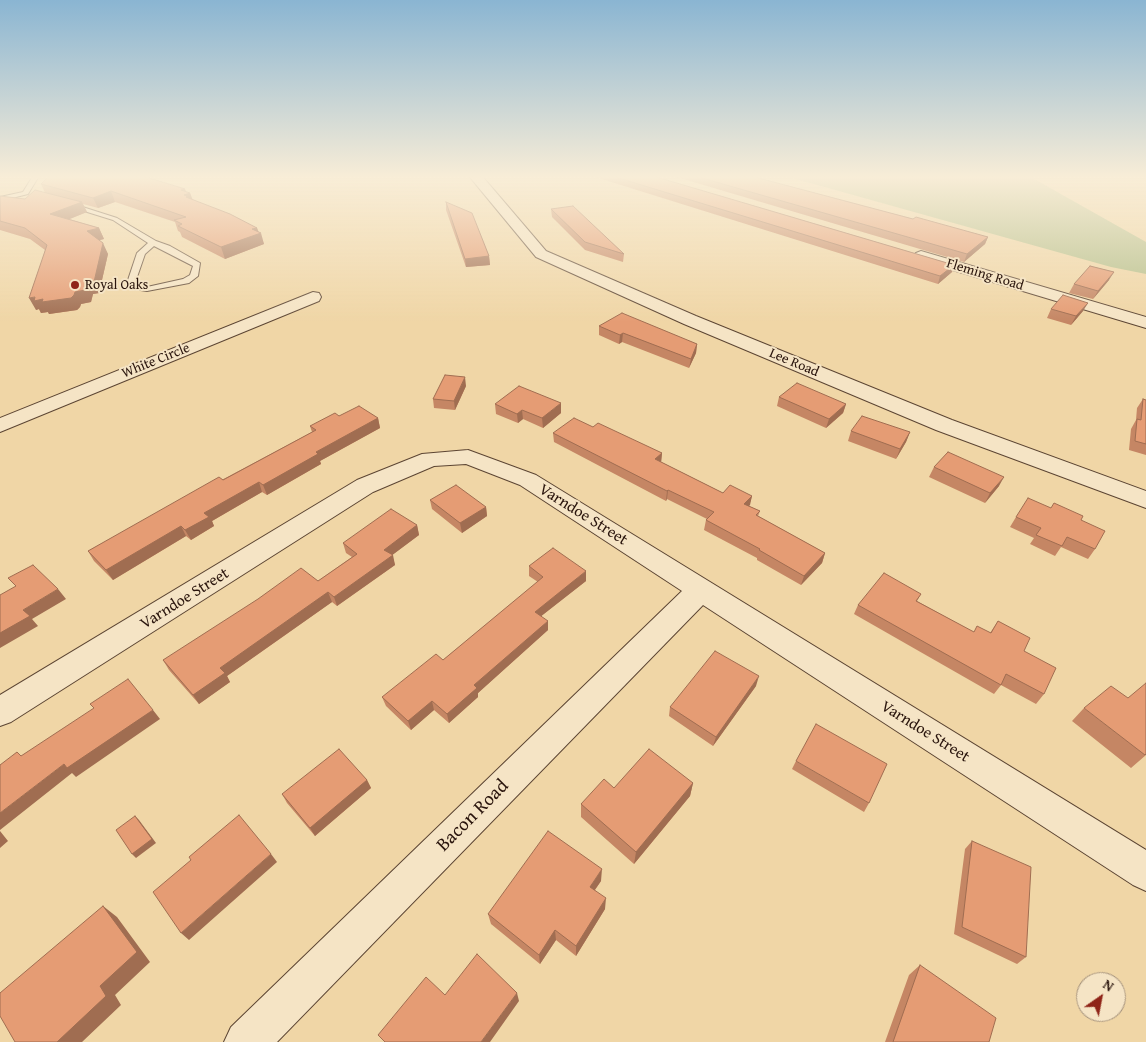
<!DOCTYPE html>
<style>
body{margin:0}
#map{position:relative;width:1146px;height:1042px;overflow:hidden;background:#f0d6a6;font-family:"Gentium Book Plus",serif}
canvas{display:block}
.north{position:absolute;left:1076px;top:972px;width:50px;height:50px;box-sizing:border-box;background:#f5e4c5;border:1px solid #a4917b;border-radius:50%;rotate:33deg;font-size:14px;font-weight:700;line-height:20px;text-align:center;color:#2a150d}
.north::after{content:'';display:block;margin:auto;width:18px;height:22px;background:#8f2418;clip-path:polygon(50% 0,100% 100%,50% 72%,0 100%)}
</style>
<div id="map">
<canvas width="1146" height="1042"></canvas>
<div class="north">N</div>
</div>
<script>
const g = document.querySelector('canvas').getContext('2d');
g.lineJoin = 'round';
function fill(path, color) {
  g.fillStyle = color;
  g.fill(path, 'evenodd');
}
function shape(rows) {
  const path = new Path2D();
  for (const r of rows) {
    path.moveTo(r[0], r[1]);
    for (let i = 2; i < r.length; i += 2) path.lineTo(r[i], r[i + 1]);
  }
  return path;
}
function strokePath(path, color, width, dash) {
  g.strokeStyle = color;
  g.lineWidth = width;
  g.lineCap = dash ? 'butt' : 'round';
  g.setLineDash(dash || []);
  g.stroke(path);
}
function write(font, color, halo, rows, align = 'center') {
  g.font = font + ' "Gentium Book Plus",serif';
  g.lineWidth = 4;
  g.setLineDash([]);
  g.textBaseline = 'middle';
  g.strokeStyle = halo;
  g.fillStyle = color;
  for (const [text, x, y, turn = 0] of rows) {
    g.save();
    g.translate(x, y);
    g.rotate((+turn || 0) * Math.PI / 180);
    g.textAlign = isNaN(turn) ? turn : align;
    if (halo) g.strokeText(text, 0, 0);
    g.fillText(text, 0, 0);
    g.restore();
  }
}
fill(shape([
 [785,176,1029,176,1146,242,1146,274,1111,267]
]), '#b4bf8b');
const service = shape([
 [33,176,39,176,28,194,0,201,0,197,23,192,33,176],
 [70,203,117,218,156,241,170,246,200,263,198,276,189,283,147,291,134,289,128,280,137,253,148,243,113,220,68,206,67,205,70,203],
 [154,246,193,266,190,275,183,279,147,287,140,285,136,280,145,254,154,246]
]);
const minor = shape([
 [469,176,482,176,546,251,696,316,952,420,1146,491,1146,508,936,430,684,324,536,257,469,176],
 [921,251,1146,317,1146,328,916,259,913,256,916,253,921,251],
 [313,292,319,293,321,297,319,301,0,432,0,418,313,292],
 [468,450,536,475,1146,850,1146,891,1133,885,703,605,277,1042,224,1042,231,1027,682,591,520,485,466,464,434,466,373,492,11,722,0,726,0,695,357,480,422,454,468,450]
]);
strokePath(service, '#5c4533', 2);
strokePath(minor, '#5c4533', 2);
fill(service, '#f5e4c5');
fill(minor, '#f5e4c5');
fill(shape([
 [592,176,653,176,954,265,952,272,938,284],
 [673,176,751,176,913,219,988,237,985,244,964,262],
 [41,184,185,189,186,192,190,193,192,199,257,228,264,244,225,259,182,237,180,232,178,231,175,222,115,202,98,208,83,204,87,212,69,219,99,228,104,239,99,240,108,254,99,293,93,294,91,302,81,304,80,307,77,310,49,314,48,312,41,313,39,309,36,310,45,250,30,239,0,230,0,196,25,199,45,193],
 [446,202,489,256,490,265,466,267,446,210],
 [551,209,624,254,623,262,585,250,552,217],
 [1109,280,1093,299,1069,293,1074,284],
 [1051,309,1083,311,1071,325,1047,318],
 [599,326,697,344,696,353,689,368,622,342,619,344,599,335],
 [466,386,455,410,434,408,433,399],
 [779,397,846,404,843,413,826,428,777,406],
 [1143,399,1146,400,1146,455,1129,450,1131,429,1136,420,1137,408],
 [495,404,561,413,543,428,523,419,518,423,496,414],
 [378,418,380,428,320,461,321,464,267,495,262,492,212,521,214,526,191,540,186,536,113,580,94,561,88,551,312,432,310,426],
 [593,427,662,453,661,462,723,493,752,496,749,506,760,511,758,516,825,553,822,563,801,585,757,560,757,558,704,530,706,520,707,519,667,499,666,501,554,442,553,433],
 [851,431,910,432,906,442,896,459,848,441],
 [934,467,999,486,985,503,929,477],
 [430,500,486,507,487,516,462,533,432,509],
 [1016,517,1081,520,1095,549,1088,559,1061,547,1055,556,1030,544,1034,538,1010,527],
 [417,525,419,535,392,555,395,565,337,606,332,602,227,676,230,682,199,704,169,670,163,660,318,581,352,557,346,553,343,543],
 [529,566,586,581,541,616,548,630,478,693,478,697,449,723,434,710,411,730,386,706,382,697,443,660,538,582,529,576],
 [921,594,917,601,973,632,990,633,998,621,1024,651,1044,694,1036,704,1001,685,994,694,854,614,858,605],
 [756,686,713,746,669,716,670,707],
 [1084,708,1146,755,1131,768,1072,721],
 [796,761,869,803,864,812,792,769],
 [367,780,371,788,315,836,287,803,282,794],
 [693,783,690,796,634,864,581,817,581,804,614,788],
 [972,841,1026,957,1017,964,954,934,965,849],
 [601,881,595,890,605,909,576,956,556,940,540,964,491,924,488,914],
 [920,965,989,1042,885,1042,909,975]
]), '#c58664');
fill(shape([
 [185,189,187,194,190,193,194,203,192,207,181,190],
 [111,191,115,202,98,208,93,198],
 [82,202,87,212,55,225,50,214],
 [99,228,104,239,92,242,87,231],
 [257,228,259,234,261,233,264,244,225,259,221,247,252,229],
 [988,237,985,244,964,262,967,254],
 [103,243,108,254,99,293,93,294,91,302,81,304,80,307,77,310,49,314,48,312,41,313,39,309,36,310,29,298,75,292,87,283],
 [489,256,490,265,466,267,465,259],
 [954,265,952,272,938,284,940,276],
 [1114,272,1109,280,1093,299,1098,291],
 [1088,303,1083,311,1071,325,1076,316],
 [623,333,622,342,619,344,620,335],
 [697,344,696,353,689,368,691,359],
 [465,377,466,386,455,410,454,401],
 [561,403,561,413,543,428,542,418],
 [846,404,843,413,826,428,829,419],
 [522,410,523,419,518,423,517,414],
 [378,418,380,428,320,461,321,464,267,495,263,485,316,452],
 [910,432,906,442,896,459,900,449],
 [662,453,661,463,655,459],
 [1004,477,999,486,985,503,990,493],
 [259,482,262,492,212,521,214,526,191,540,185,530,204,513],
 [668,490,667,499,666,501,667,491],
 [752,496,750,505,742,513,744,504],
 [486,507,487,516,462,533,460,523],
 [417,525,419,535,387,559,384,550],
 [181,526,186,536,113,580,106,570],
 [825,553,822,563,801,585,804,576],
 [393,555,395,565,337,606,334,597],
 [586,571,586,581,535,621,535,612],
 [58,589,66,599,32,619,38,626,0,648,0,633,23,610],
 [328,592,332,602,227,676,230,682,199,704,193,695,220,668],
 [548,621,548,630,478,693,478,697,449,723,447,714,474,685],
 [759,676,756,686,713,746,716,737],
 [432,701,434,710,411,730,408,721],
 [153,710,160,719,76,777,72,773,0,830,0,813,64,764],
 [367,780,371,788,315,836,310,828],
 [693,783,690,796,634,864,636,852],
 [135,816,139,820,156,843,136,858,132,854],
 [0,831,8,841,0,848],
 [271,854,277,862,189,940,181,933],
 [602,869,601,881,589,898,590,887],
 [606,898,605,909,576,956,576,946],
 [103,906,117,917,150,962,115,995,121,1005,82,1042,57,1042,100,986],
 [555,930,556,940,540,964,539,955],
 [517,993,519,1001,490,1042,481,1042]
]), '#a06d51');
const building = shape([
 [49,176,143,176,185,189,181,190,190,193,184,195,188,196,186,197,230,214,257,228,252,229,261,233,221,247,178,226,182,224,174,220,186,217,111,191,93,198,41,184,49,176],
 [612,176,653,176,954,265,940,276,612,176],
 [695,176,751,176,913,219,916,217,923,219,988,237,967,254,695,176],
 [35,190,82,202,50,214,99,228,87,231,103,243,94,282,87,283,85,290,75,292,74,295,71,298,42,302,43,299,34,301,35,297,29,298,47,245,25,228,0,221,0,196,25,199,35,190],
 [446,202,472,213,489,256,465,259,446,202],
 [573,206,624,254,585,242,551,209,573,206],
 [1090,266,1114,272,1098,291,1074,284,1090,266],
 [1063,295,1088,303,1076,316,1051,309,1063,295],
 [622,313,697,344,691,359,623,333,620,335,599,326,622,313],
 [445,375,465,377,454,401,433,399,445,375],
 [797,383,846,404,829,419,779,397,797,383],
 [519,386,561,403,542,418,522,410,517,414,495,404,519,386],
 [1143,399,1146,400,1146,444,1135,441,1137,419,1141,420,1143,399],
 [359,406,378,418,316,452,318,454,263,485,259,482,204,513,209,517,185,530,181,526,106,570,88,551,219,477,223,480,316,430,310,426,335,413,339,416,359,406],
 [862,416,910,432,900,449,851,431,862,416],
 [574,418,593,427,598,423,662,453,655,459,723,493,730,485,752,496,744,504,760,511,756,515,825,553,804,576,759,550,760,549,706,520,714,512,668,490,667,491,553,433,574,418],
 [948,452,1004,477,990,493,934,467,948,452],
 [456,485,486,507,460,523,430,500,456,485],
 [1028,498,1051,508,1054,503,1083,516,1081,520,1105,531,1095,549,1067,537,1062,546,1036,535,1041,528,1016,517,1028,498],
 [391,509,417,525,384,550,393,555,334,597,328,592,220,668,225,673,193,695,163,660,258,599,301,568,318,581,357,554,343,543,391,509],
 [553,548,586,571,535,612,548,621,474,685,477,688,447,714,432,701,408,721,382,697,436,654,443,660,543,577,529,566,553,548],
 [33,565,58,589,23,610,30,616,0,633,0,595,16,586,8,578,33,565],
 [884,573,921,594,916,601,974,632,977,626,991,633,998,621,1030,638,1024,651,1056,668,1044,694,1006,674,1001,685,858,605,884,573],
 [715,651,759,676,716,737,670,707,715,651],
 [128,679,153,710,67,768,64,764,0,813,0,765,17,752,21,756,94,708,90,704,128,679],
 [1146,683,1146,754,1145,755,1084,708,1111,686,1128,698,1146,683],
 [816,724,887,764,869,803,796,761,816,724],
 [339,749,367,780,310,828,282,794,339,749],
 [649,749,693,783,636,852,581,804,604,779,614,788,649,749],
 [239,815,271,854,181,933,153,892,191,860,189,857,239,815],
 [135,816,152,839,132,854,116,830,135,816],
 [548,831,602,869,590,887,606,898,576,946,555,930,539,955,488,914,548,831],
 [972,841,1031,867,1026,957,962,927,972,841],
 [103,906,137,952,100,986,106,996,57,1042,15,1042,0,1016,0,993,103,906],
 [477,954,517,993,481,1042,385,1042,378,1035,426,977,445,995,477,954],
 [920,965,996,1018,989,1042,893,1042,920,965]
]);
fill(building, '#e59c74');
strokePath(building, '#a06d51', 1);
const sky = g.createLinearGradient(0, 0, 0, 322);
sky.addColorStop(0, '#8ab5d2');
sky.addColorStop(0.55, '#f8edd7');
sky.addColorStop(1, '#f8edd700');
g.fillStyle = sky;
g.fillRect(0, 0, 1146, 322);
for (const [x, y, r, color] of [
 [75,285,5,"#8f2418"]
]) {
  const dot = new Path2D();
  dot.arc(x, y, r, 0, 2 * Math.PI);
  g.fillStyle = color;
  g.fill(dot);
  strokePath(dot, '#f5e4c5', 2);
}
write('14px', '#2a150d', '#f5e4c5', [
 ["Fleming Road",985,275,17],
 ["White Circle",156,361,-22],
 ["Lee Road",794,363,23]
]);
write('14px', '#2a150d', '#f5e4c5', [
 ["Royal Oaks",85,285]
], 'left');
write('16px', '#2a150d', '#f5e4c5', [
 ["Varndoe Street",583,515,32],
 ["Varndoe Street",185,599,-32],
 ["Varndoe Street",925,732,32]
]);
write('19px', '#2a150d', '#f5e4c5', [
 ["Bacon Road",473,816,-45]
]);
</script>
